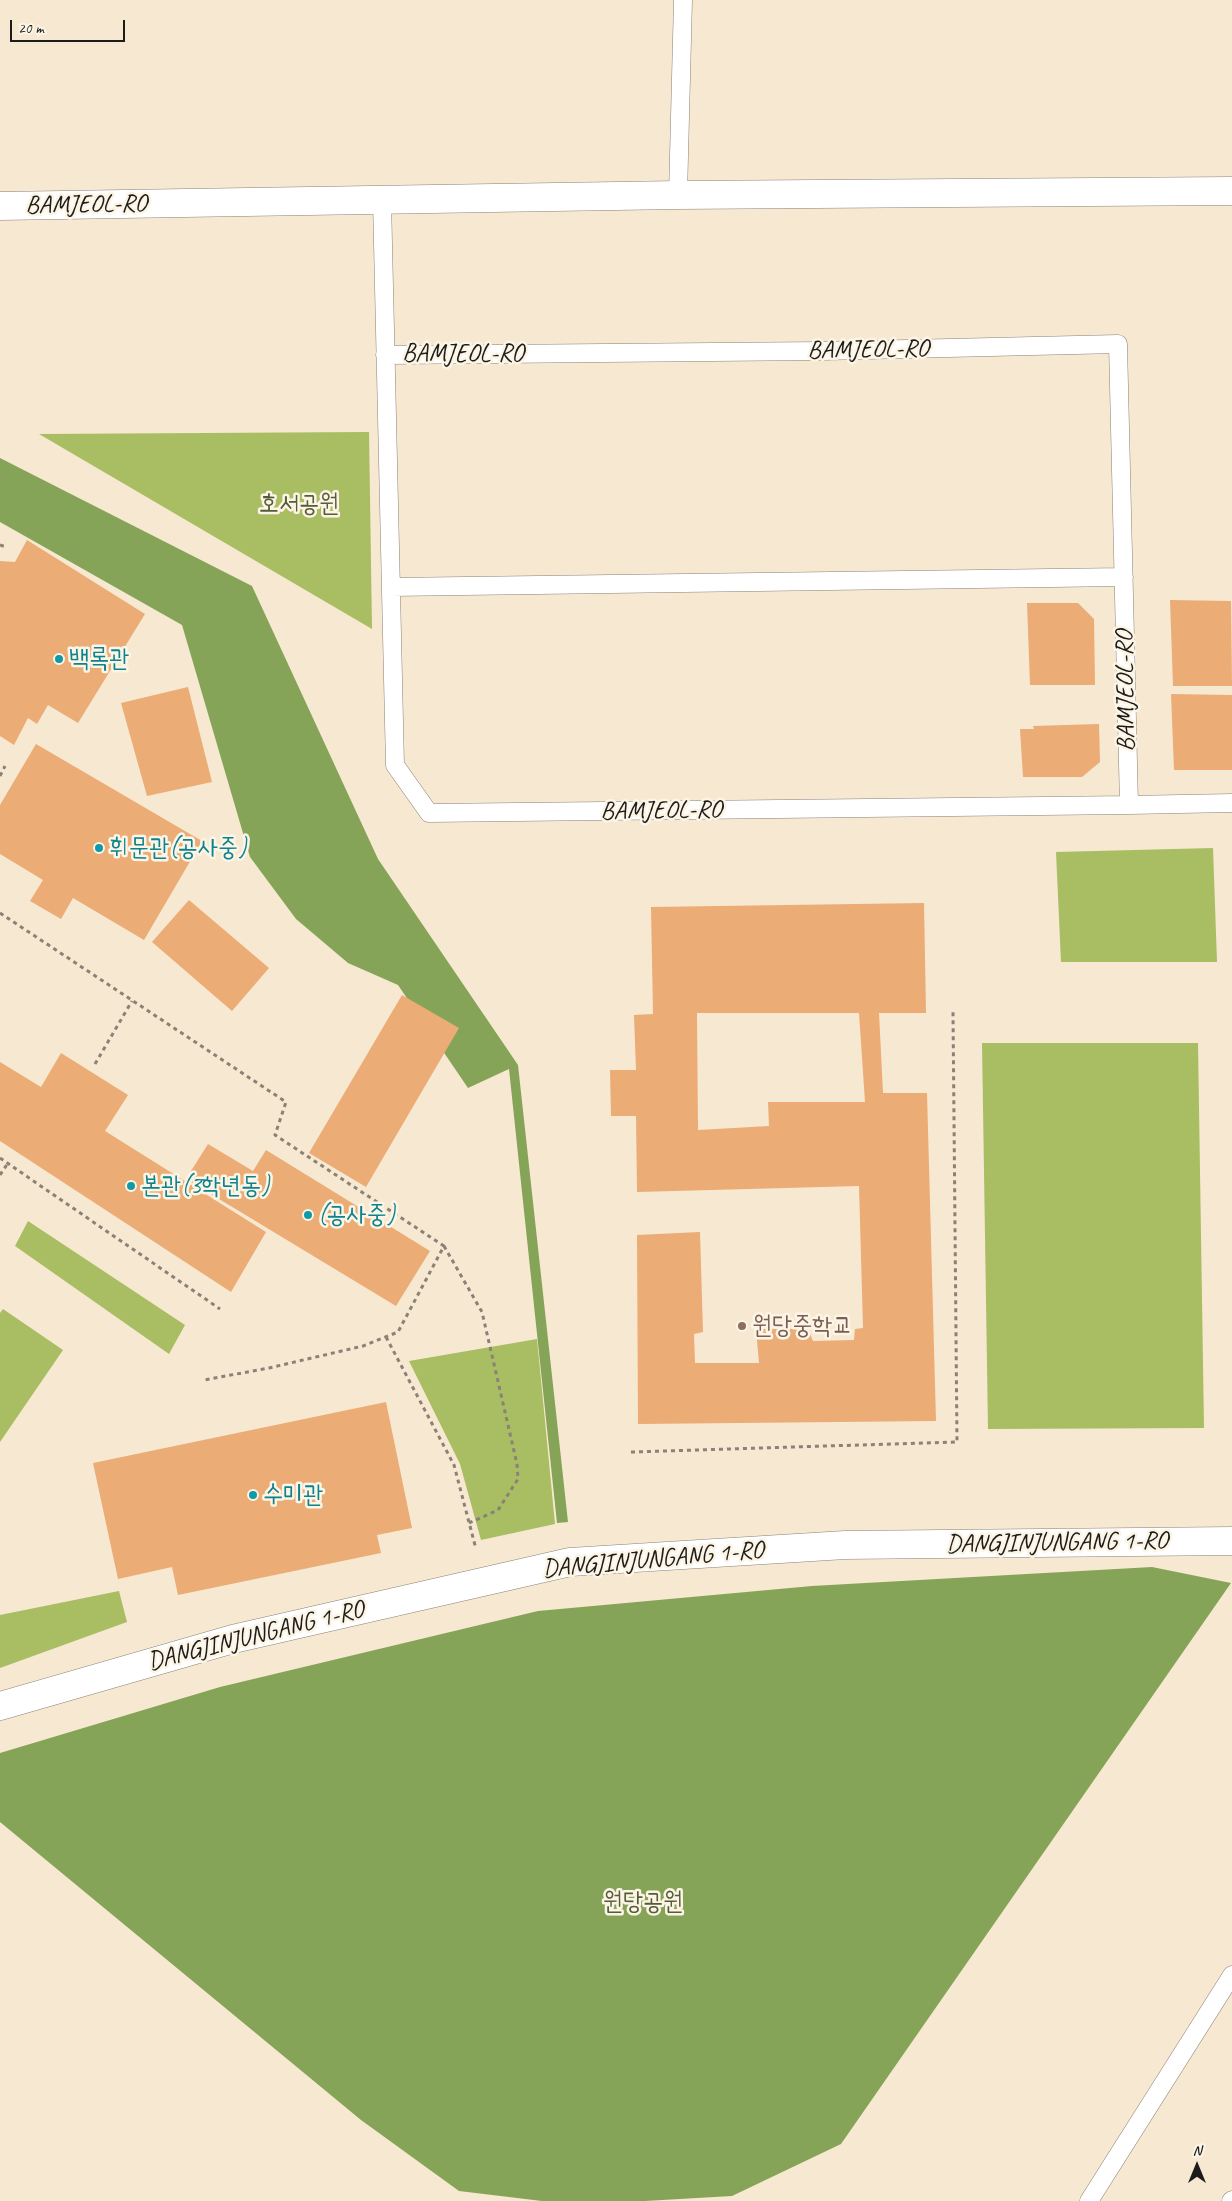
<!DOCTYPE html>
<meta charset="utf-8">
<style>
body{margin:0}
#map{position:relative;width:1232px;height:2201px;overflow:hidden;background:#f7e8d1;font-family:Caveat,sans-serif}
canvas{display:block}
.north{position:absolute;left:1172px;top:2141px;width:50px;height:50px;-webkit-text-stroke:4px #fcf5e5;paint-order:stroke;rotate:0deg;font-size:14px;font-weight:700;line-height:20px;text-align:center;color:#1c1c1c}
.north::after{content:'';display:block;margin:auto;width:18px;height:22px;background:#1c1c1c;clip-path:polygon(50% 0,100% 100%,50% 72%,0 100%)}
.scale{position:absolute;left:10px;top:20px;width:115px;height:22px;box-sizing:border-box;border:2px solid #1c1c1c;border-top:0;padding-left:6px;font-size:15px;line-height:18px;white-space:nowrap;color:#1c1c1c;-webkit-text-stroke:4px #fcf5e5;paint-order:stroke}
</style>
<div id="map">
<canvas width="1232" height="2201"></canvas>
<div class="north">N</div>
<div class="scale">20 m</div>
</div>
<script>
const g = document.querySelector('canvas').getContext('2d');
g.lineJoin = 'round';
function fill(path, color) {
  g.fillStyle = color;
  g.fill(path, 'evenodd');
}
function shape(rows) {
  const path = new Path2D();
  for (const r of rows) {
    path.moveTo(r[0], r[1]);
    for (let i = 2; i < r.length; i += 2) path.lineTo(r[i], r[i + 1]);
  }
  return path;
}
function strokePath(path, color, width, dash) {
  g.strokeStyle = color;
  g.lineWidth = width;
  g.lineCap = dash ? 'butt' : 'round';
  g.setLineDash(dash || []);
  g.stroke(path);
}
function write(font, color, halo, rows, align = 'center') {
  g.font = font + ' Caveat,"Poor Story",sans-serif';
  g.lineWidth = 5;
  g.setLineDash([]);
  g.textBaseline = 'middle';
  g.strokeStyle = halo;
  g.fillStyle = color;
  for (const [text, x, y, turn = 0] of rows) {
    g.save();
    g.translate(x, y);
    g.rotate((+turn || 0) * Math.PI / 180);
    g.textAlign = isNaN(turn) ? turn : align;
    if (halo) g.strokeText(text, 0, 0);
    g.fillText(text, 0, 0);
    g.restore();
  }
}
fill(shape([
 [369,432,372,629,39,434],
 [1213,848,1217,962,1061,962,1056,852],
 [982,1043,1198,1043,1204,1428,988,1429],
 [28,1221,185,1325,169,1354,15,1246],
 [3,1309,63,1350,0,1442,0,1313],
 [537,1339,555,1524,481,1540,460,1464,409,1361],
 [119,1591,127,1622,0,1668,0,1615]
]), '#a9bd62');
fill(shape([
 [0,458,252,586,378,859,518,1065,568,1522,557,1523,509,1069,468,1088,398,985,348,963,296,919,250,857,182,625,0,522],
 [1152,1567,1231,1583,841,2144,732,2196,645,2201,542,2201,459,2191,361,2120,0,1822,0,1753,220,1687,538,1611,812,1586]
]), '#86a458');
fill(shape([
 [27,540,145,614,78,723,48,705,37,724,28,718,14,745,0,736,0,561,15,562],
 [1170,600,1231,601,1232,686,1173,686],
 [1027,603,1078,603,1094,619,1095,685,1030,685],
 [188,687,212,782,147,796,121,703],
 [1171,694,1232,695,1232,770,1174,770],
 [1099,724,1100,762,1082,777,1023,777,1020,729,1034,729,1033,726],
 [36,744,202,841,144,940,73,898,61,919,30,901,43,880,0,854,0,805],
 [189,900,269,968,232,1011,152,942],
 [924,903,926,1013,879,1013,883,1093,927,1093,936,1421,638,1424,637,1235,700,1232,703,1332,694,1334,695,1363,759,1363,756,1329,808,1329,813,1341,854,1340,855,1329,863,1328,859,1186,637,1192,636,1116,611,1116,610,1070,636,1070,634,1015,653,1014,651,907],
 [697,1013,859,1013,865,1102,768,1102,769,1126,698,1130],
 [402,995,459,1028,366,1187,309,1153],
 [61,1053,128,1095,105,1131,266,1232,231,1292,0,1141,0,1062,41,1087],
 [208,1144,253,1171,266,1150,430,1251,396,1306,186,1179],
 [386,1402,412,1528,377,1535,381,1553,178,1595,172,1567,118,1579,93,1463]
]), '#ebac76');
const lane = shape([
 [678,195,683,0],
 [382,200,395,765,429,813,1129,805,1118,344,822,351,385,355],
 [391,587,1124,577],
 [1129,805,1232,803],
 [1089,2201,1232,1975],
 [1231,2201,1232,2200]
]);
const street = shape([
 [0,206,678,195,1232,191],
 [0,1706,233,1639,570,1562,845,1545,1232,1541]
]);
strokePath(lane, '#8a8276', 19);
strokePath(street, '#8a8276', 29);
strokePath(shape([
 [0,545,6,547],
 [0,776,5,766],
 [0,913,286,1102,275,1135,444,1246,398,1332,363,1346,269,1368,204,1380],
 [95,1064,132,1001],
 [0,1158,220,1309],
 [0,1175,8,1163],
 [444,1246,482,1312,517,1464,518,1479,498,1510,469,1523],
 [386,1337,454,1465,476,1549],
 [631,1452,957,1442,953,1012]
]), '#8a8276', 3, [4, 4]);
strokePath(lane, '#fff', 18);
strokePath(street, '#fff', 28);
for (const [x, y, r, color] of [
 [59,659,5,"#0f9aa8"],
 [99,848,5,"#0f9aa8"],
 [131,1186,5,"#0f9aa8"],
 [308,1215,5,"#0f9aa8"],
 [742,1326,5,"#8d6e63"],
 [253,1495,5,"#0f9aa8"]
]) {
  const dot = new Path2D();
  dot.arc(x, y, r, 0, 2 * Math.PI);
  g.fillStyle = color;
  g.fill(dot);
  strokePath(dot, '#fcf5e5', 2);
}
write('25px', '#1c1c1c', '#fcf5e5', [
 ["BAMJEOL-RO",86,205,-1],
 ["BAMJEOL-RO",868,350,-1],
 ["BAMJEOL-RO",463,354],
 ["BAMJEOL-RO",1126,691,-91],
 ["BAMJEOL-RO",661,811,-1],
 ["DANGJINJUNGANG 1-RO",1057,1543,-1],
 ["DANGJINJUNGANG 1-RO",653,1560,-5],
 ["DANGJINJUNGANG 1-RO",256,1636,-14]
]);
write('25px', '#545c38', '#fcf5e5', [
 ["호서공원",299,504],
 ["원당공원",643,1902]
]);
write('25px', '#0d838f', '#fcf5e5', [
 ["백록관",69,659],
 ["휘문관(공사중)",109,848],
 ["본관(3학년동)",141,1186],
 ["(공사중)",318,1215],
 ["수미관",263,1495]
], 'left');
write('25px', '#785e54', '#fcf5e5', [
 ["원당중학교",752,1326]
], 'left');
</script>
